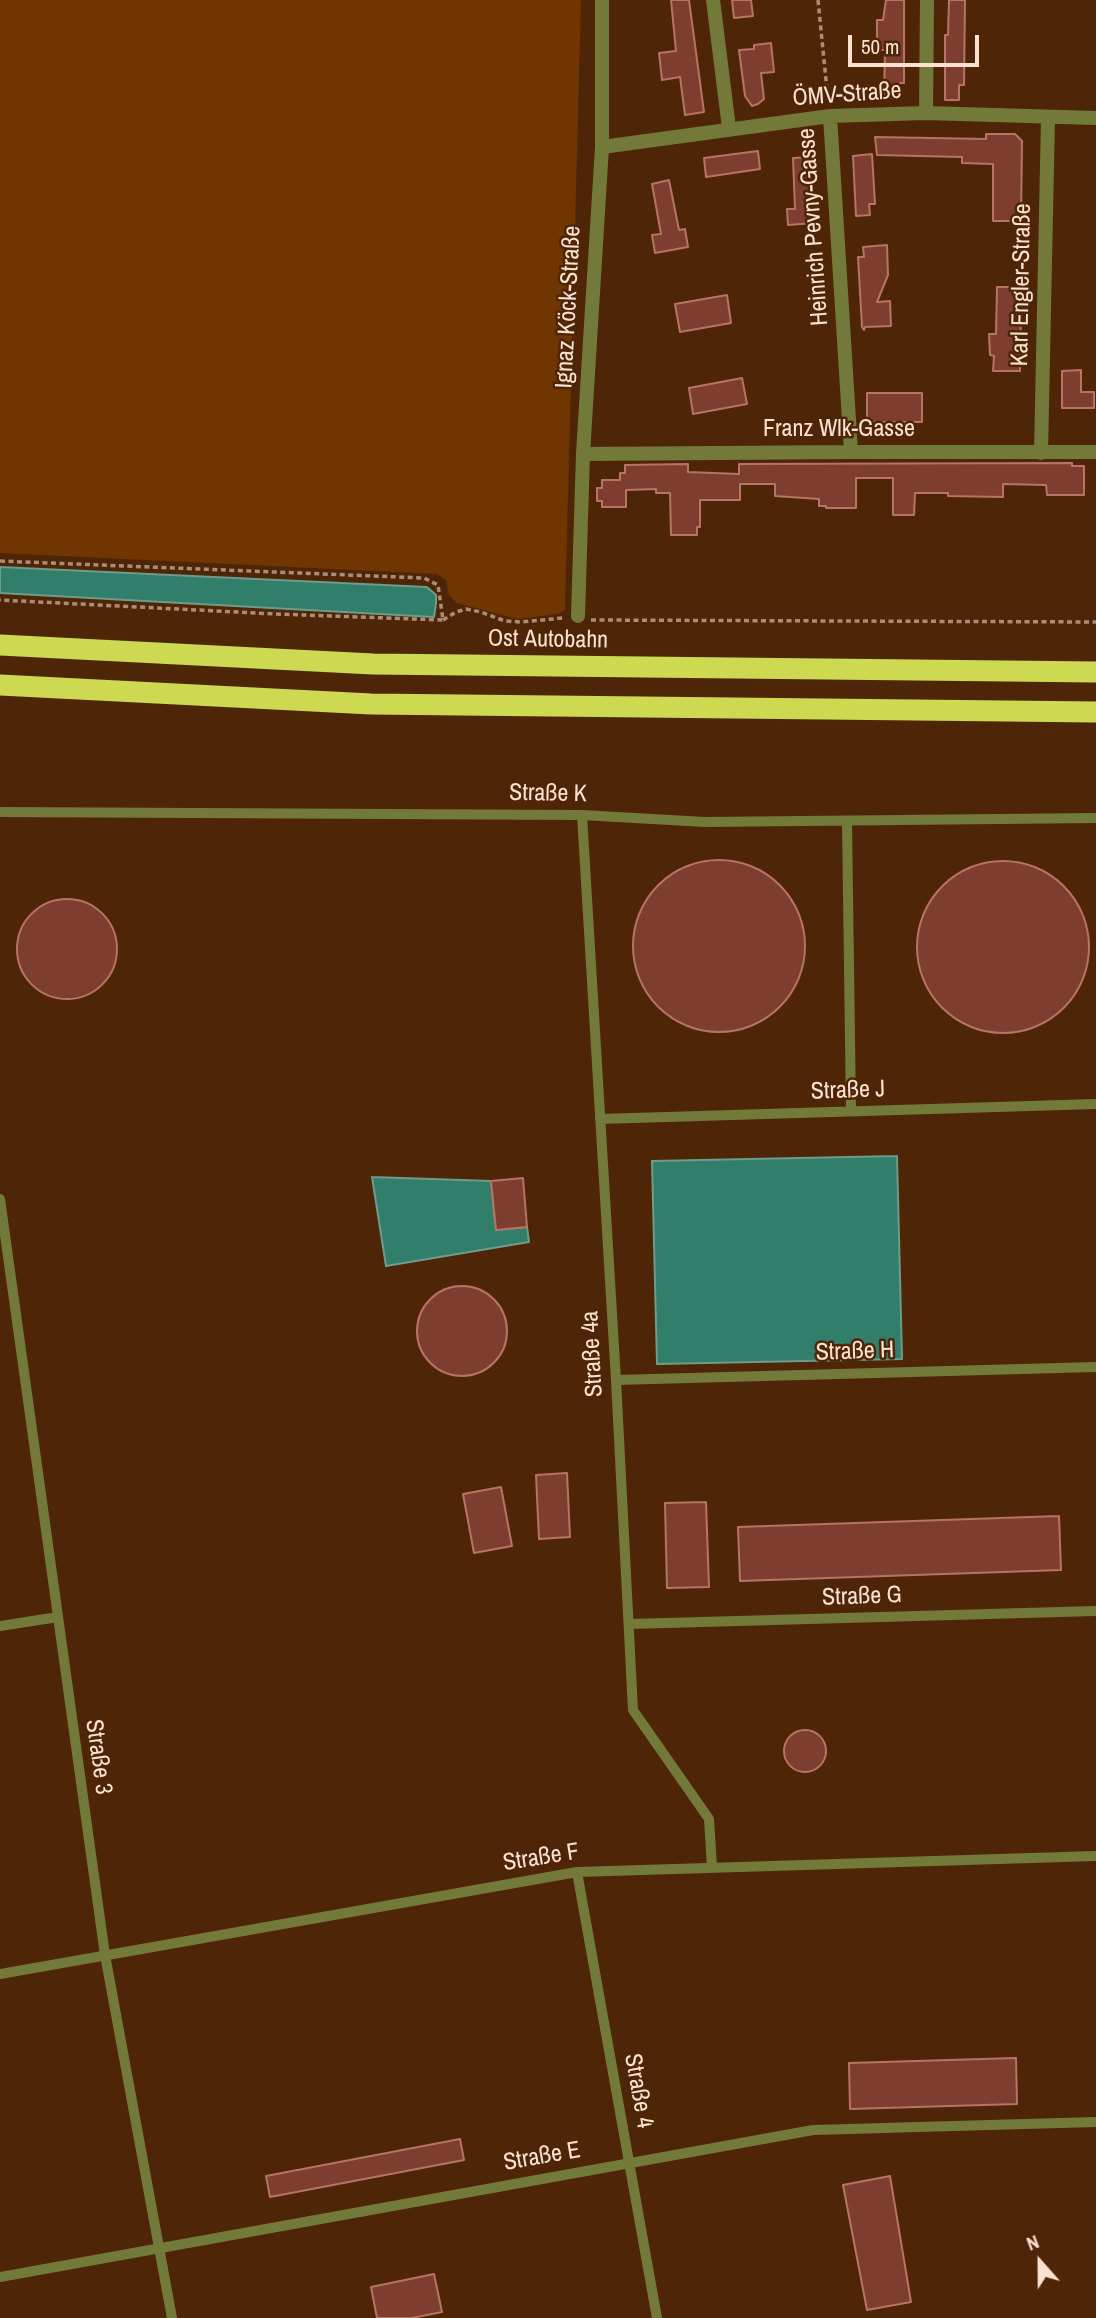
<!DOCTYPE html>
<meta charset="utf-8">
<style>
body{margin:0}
#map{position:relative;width:1096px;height:2318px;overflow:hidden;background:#4e2607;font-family:"Archivo Narrow",sans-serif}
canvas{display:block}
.north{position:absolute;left:1005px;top:2227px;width:70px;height:70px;-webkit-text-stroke:5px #4e2607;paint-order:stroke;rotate:339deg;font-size:19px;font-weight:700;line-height:28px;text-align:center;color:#fce1d1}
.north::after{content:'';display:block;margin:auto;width:24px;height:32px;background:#fce1d1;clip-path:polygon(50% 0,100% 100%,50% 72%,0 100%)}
.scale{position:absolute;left:848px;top:35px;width:131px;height:32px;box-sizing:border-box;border:4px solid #fce1d1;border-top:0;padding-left:9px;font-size:21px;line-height:24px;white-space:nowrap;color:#fce1d1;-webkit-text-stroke:5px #4e2607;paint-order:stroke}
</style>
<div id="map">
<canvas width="1096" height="2318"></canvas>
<div class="north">N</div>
<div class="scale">50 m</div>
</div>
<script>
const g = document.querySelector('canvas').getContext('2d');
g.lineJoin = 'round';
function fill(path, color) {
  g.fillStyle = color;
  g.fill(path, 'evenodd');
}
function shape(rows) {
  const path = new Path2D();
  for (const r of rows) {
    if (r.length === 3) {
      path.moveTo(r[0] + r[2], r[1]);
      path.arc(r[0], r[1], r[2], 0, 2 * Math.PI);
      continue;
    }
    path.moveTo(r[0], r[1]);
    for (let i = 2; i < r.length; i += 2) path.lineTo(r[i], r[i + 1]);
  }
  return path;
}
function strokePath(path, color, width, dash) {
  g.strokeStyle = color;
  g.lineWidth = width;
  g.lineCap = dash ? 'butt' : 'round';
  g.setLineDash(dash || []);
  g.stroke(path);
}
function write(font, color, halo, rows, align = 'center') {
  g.font = font + ' "Archivo Narrow",sans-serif';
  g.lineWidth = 5;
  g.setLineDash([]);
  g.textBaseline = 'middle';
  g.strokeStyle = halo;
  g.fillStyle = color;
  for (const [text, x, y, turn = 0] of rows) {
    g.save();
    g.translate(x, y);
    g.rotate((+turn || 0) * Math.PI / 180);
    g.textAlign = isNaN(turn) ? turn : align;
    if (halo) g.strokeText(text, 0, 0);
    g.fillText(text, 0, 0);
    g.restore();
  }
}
fill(shape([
 [0,0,581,0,565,610,558,614,517,619,457,603,449,595,446,580,437,574,0,553]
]), '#703500');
const water = shape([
 [0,567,427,587,436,595,436,603,434,617,0,593,0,567],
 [897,1156,902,1359,657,1364,652,1161,897,1156],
 [372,1177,491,1181,496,1230,527,1227,529,1242,386,1266,372,1177]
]);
fill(water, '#317e6b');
strokePath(water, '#6e9c8a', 2);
const building = shape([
 [671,0,689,0,704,112,685,115,680,77,662,80,659,53,676,51,671,0],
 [732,0,751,0,753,16,734,18,732,0],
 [886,0,904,0,904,83,900,83,900,98,884,98,885,50,877,50,877,20,883,20,886,0],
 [949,0,965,0,964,85,959,85,959,100,945,100,945,35,948,35,949,0],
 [771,43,774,72,761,73,764,99,758,104,752,106,745,96,739,50,754,49,754,45,771,43],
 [986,134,1015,134,1022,141,1021,221,993,221,993,164,962,163,962,157,877,155,875,137,986,139,986,134],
 [758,151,760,169,706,177,704,158,758,151],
 [872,154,875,204,869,204,870,215,856,216,853,156,872,154],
 [812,157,814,208,812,208,813,223,788,225,787,209,795,209,793,158,812,157],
 [669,180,679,230,685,229,688,247,655,253,652,235,661,234,652,184,669,180],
 [887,245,888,275,877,302,890,301,891,326,865,327,864,330,862,327,858,257,864,257,863,247,887,245],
 [997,287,1015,287,1015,297,1021,298,1020,371,993,371,994,356,990,355,989,334,996,334,997,287],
 [727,295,731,323,680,332,675,304,727,295],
 [1081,370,1081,392,1094,392,1094,408,1062,408,1062,371,1081,370],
 [742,378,747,404,693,414,689,388,742,378],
 [867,393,922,393,922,422,867,422,867,393],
 [1072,463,1072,466,1084,466,1084,495,1047,495,1046,485,1003,484,1003,497,948,496,948,493,915,493,914,515,893,515,893,478,856,478,856,508,826,508,826,506,819,506,819,499,775,496,775,484,740,484,740,500,700,500,700,527,697,527,697,535,671,535,670,493,656,493,656,489,626,490,626,507,602,507,602,501,597,501,597,488,602,488,602,480,620,480,620,473,625,473,625,465,688,464,688,472,739,474,739,464,1072,463],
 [719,946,86],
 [1003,947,86],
 [67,949,50],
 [523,1178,527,1227,496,1230,491,1181,523,1178],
 [462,1331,45],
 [567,1473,570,1537,539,1539,536,1475,567,1473],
 [501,1487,512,1546,474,1553,463,1494,501,1487],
 [706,1502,709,1587,667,1588,665,1503,706,1502],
 [1059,1516,1061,1570,740,1581,738,1527,1059,1516],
 [805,1751,21],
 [1016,2058,1017,2104,850,2109,849,2063,1016,2058],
 [460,2139,464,2160,270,2197,266,2176,460,2139],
 [890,2176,911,2302,867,2310,843,2185,890,2176],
 [434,2274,442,2312,412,2318,377,2318,371,2287,434,2274]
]);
fill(building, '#7d3e30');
strokePath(building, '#b77363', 2);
strokePath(shape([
 [818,0,828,100],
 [0,561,424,578,438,585,443,620,276,614,0,600],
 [443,620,456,612,466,609,481,612,505,621,521,622,563,618],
 [591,620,1096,622]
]), '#ad8c75', 3.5, [5, 3.5]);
strokePath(shape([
 [0,812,582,815,705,822,1096,818],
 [582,815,616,1380,633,1710,709,1819,712,1867],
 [847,821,851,1111],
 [600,1119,1096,1104],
 [0,1199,105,1955,172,2318],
 [616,1380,1096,1367],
 [629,1624,1096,1611],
 [0,1626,58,1617],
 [577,1872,657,2318],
 [0,1974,577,1872,1096,1856],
 [0,2277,813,2130,1096,2122]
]), '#737a39', 10);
strokePath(shape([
 [713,0,729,128],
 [926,113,927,0],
 [830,116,851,452],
 [602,147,830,116,926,113,1096,118],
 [1041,453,1048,118],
 [583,454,851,452,1096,452],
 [578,616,583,454,602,147,602,0]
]), '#737a39', 14);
strokePath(shape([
 [0,645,373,664,1096,672],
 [0,685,371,704,1096,712]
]), '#ced952', 21);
write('24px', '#fce1d1', '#4e2607', [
 ["ÖMV-Straße",847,95,-4],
 ["Heinrich Pevny-Gasse",814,227,-94],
 ["Karl Engler-Straße",1022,285,-89],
 ["Ignaz Köck-Straße",569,307,-87],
 ["Franz Wlk-Gasse",839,430],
 ["Ost Autobahn",548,640,1],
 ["Straße K",548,794,1],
 ["Straße J",848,1091,-2],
 ["Straße H",855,1352,-2],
 ["Straße 4a",593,1354,-93],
 ["Straße G",862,1597,-2],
 ["Straße 3",98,1757,82],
 ["Straße F",541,1858,-9],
 ["Straße 4",638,2091,80],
 ["Straße E",542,2157,-10]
]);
</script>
